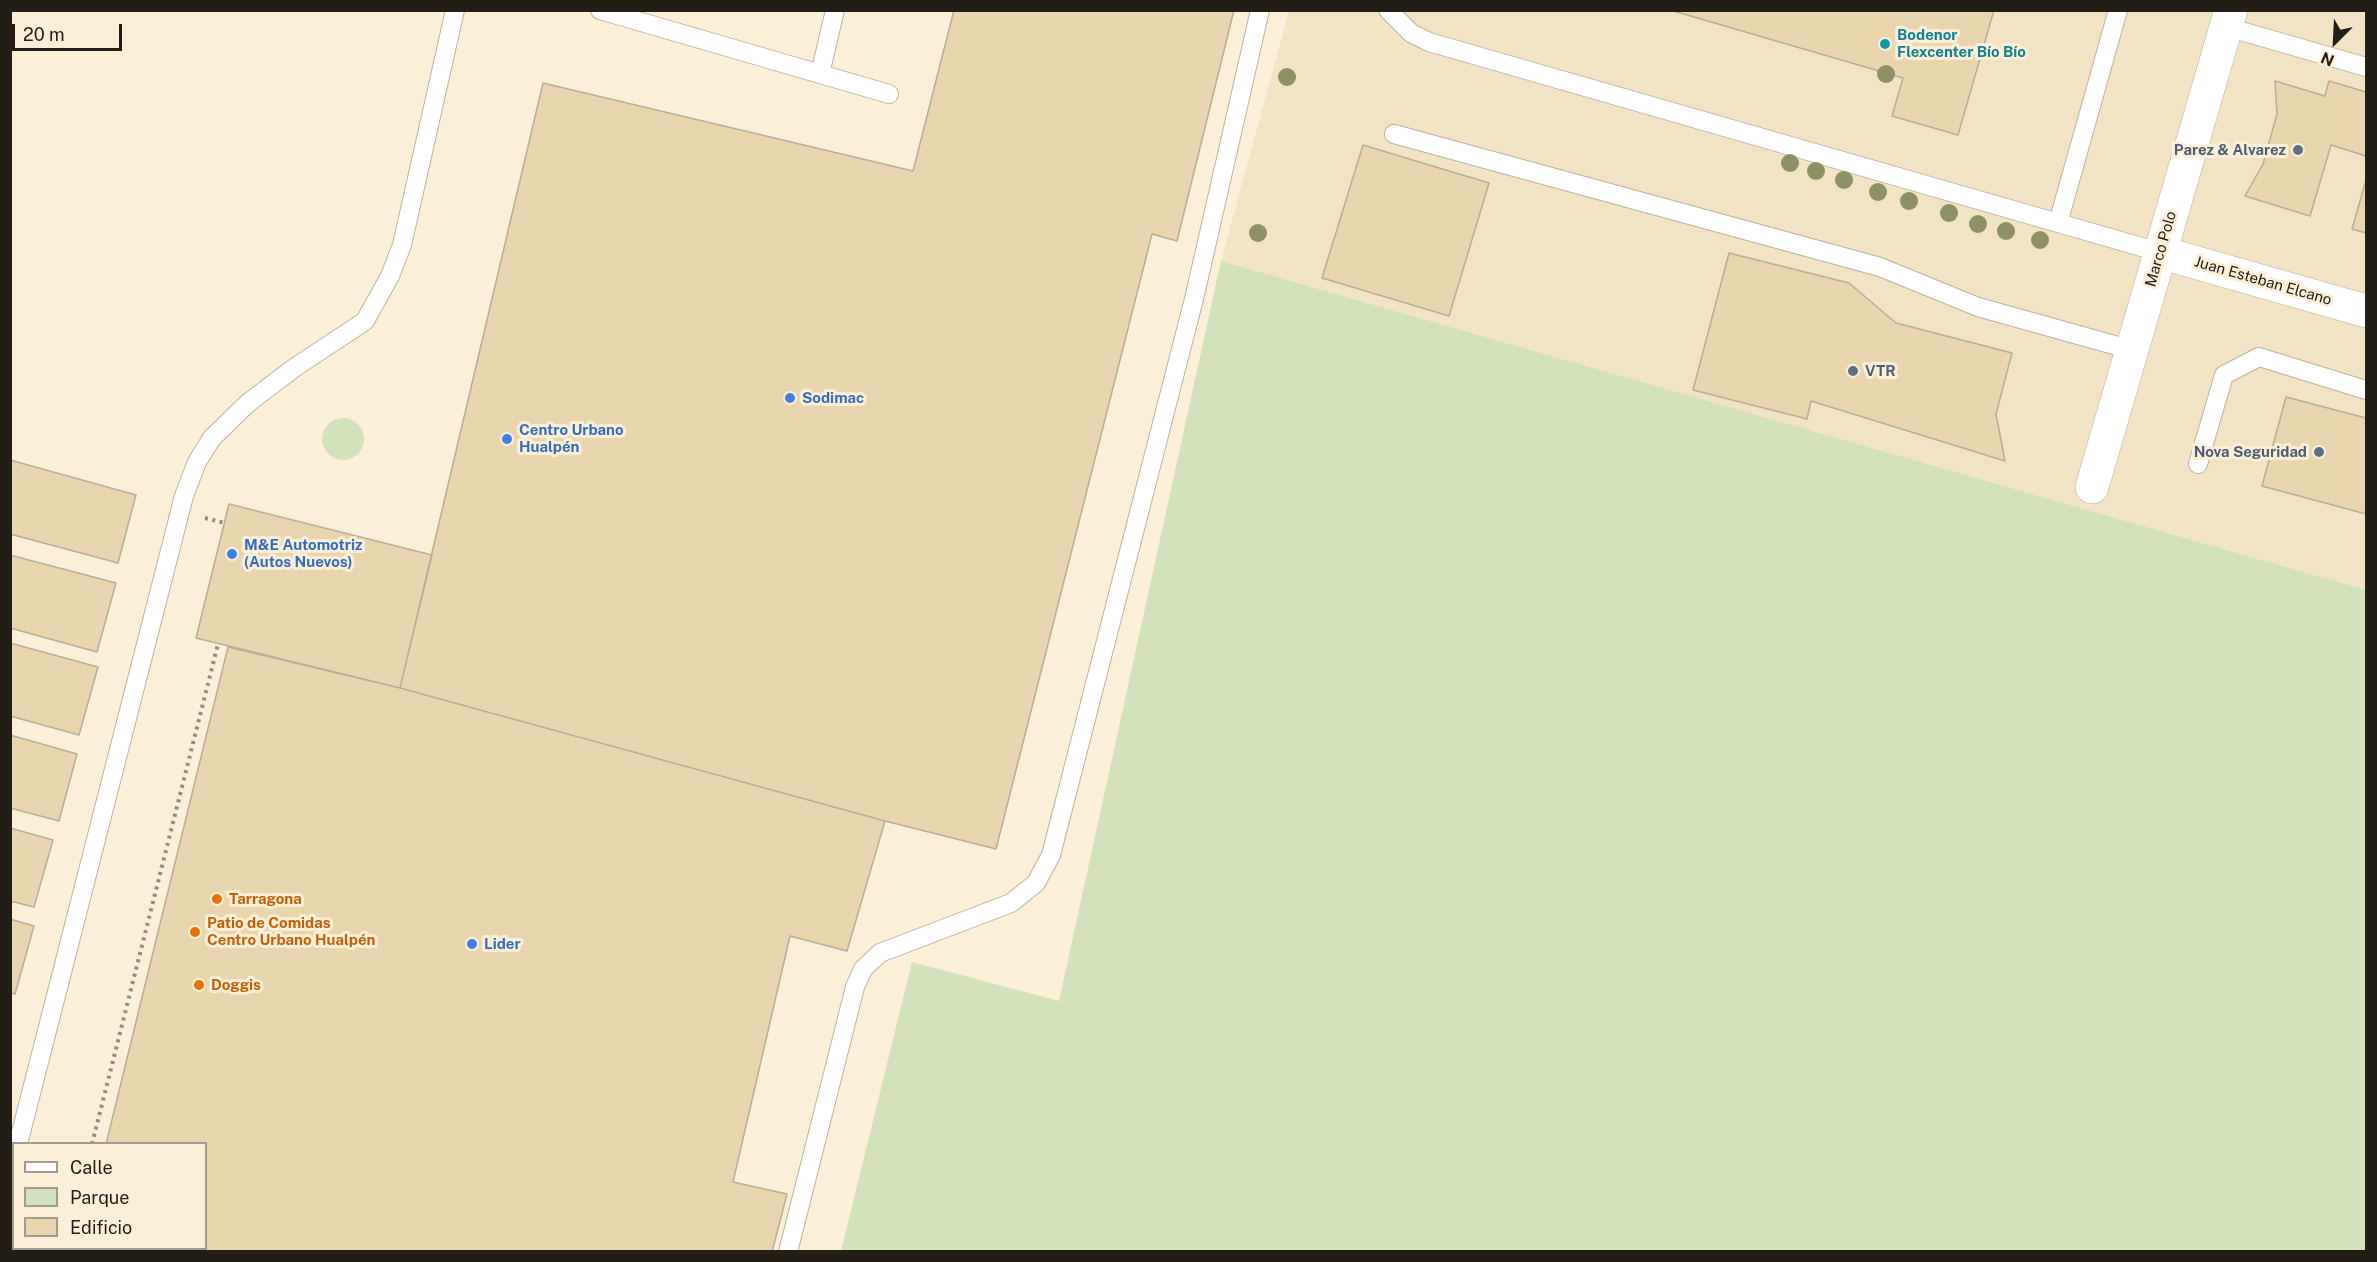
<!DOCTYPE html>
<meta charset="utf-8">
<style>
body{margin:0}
#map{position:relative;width:2377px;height:1262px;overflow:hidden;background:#fbefd8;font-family:"Public Sans",sans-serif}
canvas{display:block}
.frame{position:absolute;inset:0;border:12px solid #221d15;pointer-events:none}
.legend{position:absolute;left:12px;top:1142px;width:195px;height:108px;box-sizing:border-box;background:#fbefd8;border:2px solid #a49b8a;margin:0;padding:8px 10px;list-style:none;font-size:18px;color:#221d15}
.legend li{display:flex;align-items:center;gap:12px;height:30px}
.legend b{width:30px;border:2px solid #a49b8a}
.north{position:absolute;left:2305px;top:12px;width:60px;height:60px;-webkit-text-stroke:4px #fbefd8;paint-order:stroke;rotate:204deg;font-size:16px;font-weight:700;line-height:24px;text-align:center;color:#221d15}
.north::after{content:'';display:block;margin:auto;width:21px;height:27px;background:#221d15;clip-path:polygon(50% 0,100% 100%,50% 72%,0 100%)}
.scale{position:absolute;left:12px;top:24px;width:110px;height:27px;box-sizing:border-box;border:3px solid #221d15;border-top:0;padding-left:8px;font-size:18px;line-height:21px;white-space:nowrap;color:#221d15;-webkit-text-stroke:4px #fbefd8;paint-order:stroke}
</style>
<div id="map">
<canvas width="2377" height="1262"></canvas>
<div class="frame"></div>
<ul class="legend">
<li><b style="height:8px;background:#fff"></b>Calle</li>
<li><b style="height:16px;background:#d3e1bd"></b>Parque</li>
<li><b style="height:16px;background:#ead6ae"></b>Edificio</li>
</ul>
<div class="north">N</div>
<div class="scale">20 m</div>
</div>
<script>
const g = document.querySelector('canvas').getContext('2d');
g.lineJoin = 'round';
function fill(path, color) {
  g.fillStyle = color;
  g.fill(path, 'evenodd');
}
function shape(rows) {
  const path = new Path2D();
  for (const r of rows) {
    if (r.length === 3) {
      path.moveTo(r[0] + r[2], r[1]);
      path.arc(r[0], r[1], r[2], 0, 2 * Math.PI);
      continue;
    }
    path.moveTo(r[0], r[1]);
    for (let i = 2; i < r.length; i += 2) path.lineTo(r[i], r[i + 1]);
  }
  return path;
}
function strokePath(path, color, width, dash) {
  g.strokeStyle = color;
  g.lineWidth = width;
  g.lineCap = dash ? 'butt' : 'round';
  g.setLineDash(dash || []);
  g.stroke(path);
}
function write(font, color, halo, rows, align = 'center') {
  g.font = font + ' "Public Sans",sans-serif';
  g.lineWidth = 6;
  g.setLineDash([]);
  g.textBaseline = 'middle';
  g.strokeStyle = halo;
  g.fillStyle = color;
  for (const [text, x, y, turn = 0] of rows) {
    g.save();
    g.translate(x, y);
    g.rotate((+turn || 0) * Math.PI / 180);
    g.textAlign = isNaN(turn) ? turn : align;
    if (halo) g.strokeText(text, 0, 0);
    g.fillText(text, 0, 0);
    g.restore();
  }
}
fill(shape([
 [1289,11,2366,11,2366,590,1221,261]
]), '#f2e3c5');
fill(shape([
 [1221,261,2366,590,2366,1251,841,1251,912,962,1059,1001],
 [343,439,21]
]), '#d3e1bd');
const building = shape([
 [954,10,1234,10,1177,241,1152,234,996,849,885,821,400,688,543,83,913,171,954,10],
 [1670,10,1994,10,1958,135,1892,116,1903,78,1670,10],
 [2275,81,2325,96,2329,81,2366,92,2366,156,2331,145,2310,216,2245,196,2263,164,2277,114,2275,81],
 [1363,145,1489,183,1449,316,1322,278,1363,145],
 [2366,180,2366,233,2352,229,2366,180],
 [1729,253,1849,283,1896,323,2012,353,1996,414,2005,461,1811,401,1807,419,1693,390,1729,253],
 [2286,397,2366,418,2366,514,2262,486,2286,397],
 [10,460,136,495,118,563,10,534,10,460],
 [229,504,432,555,400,688,196,638,229,504],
 [10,555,116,583,97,652,10,628,10,555],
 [10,643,98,667,79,735,10,716,10,643],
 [228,647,400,688,885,821,847,951,790,936,733,1182,787,1194,772,1252,79,1252,80,1248,206,1248,206,1144,106,1144,228,647],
 [10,735,77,754,59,821,10,808,10,735],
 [10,828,53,840,34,907,10,901,10,828],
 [10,919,34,926,15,994,10,993,10,919]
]);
fill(building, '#ead6ae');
strokePath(building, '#b9ae97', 1.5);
const service = shape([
 [600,10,889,94],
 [1388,10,1411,33,1429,42,2159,252],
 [2227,27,2366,67],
 [820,74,835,10],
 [1394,134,1880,267,1978,307,2132,350],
 [2058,223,2118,10],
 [2198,464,2224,375,2259,357,2366,390],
 [18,1144,184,496,197,462,212,438,248,403,294,368,365,321,390,276,402,245,455,10],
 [10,1176,14,1163],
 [788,1252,855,987,863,969,880,953,1011,903,1036,883,1051,855,1194,299,1260,10]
]);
const minor = shape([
 [2159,252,2366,311],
 [2092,487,2231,10]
]);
strokePath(service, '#beb39d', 20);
strokePath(minor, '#beb39d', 34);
strokePath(shape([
 [205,518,225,523],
 [92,1144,218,644],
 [64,1252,65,1248]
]), '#948b7b', 4, [3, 4.5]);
strokePath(service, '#fff', 18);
strokePath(minor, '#fff', 33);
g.fillStyle = '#8d9163';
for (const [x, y] of [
 [1886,74],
 [1287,77],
 [1790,163],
 [1816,171],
 [1844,180],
 [1878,192],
 [1909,201],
 [1949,213],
 [1978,224],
 [2006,231],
 [1258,233],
 [2040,240]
]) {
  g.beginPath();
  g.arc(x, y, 9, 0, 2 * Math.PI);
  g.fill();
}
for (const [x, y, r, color] of [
 [1885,44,6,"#0f9aa8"],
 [2298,150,6,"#5c6f8a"],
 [1853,371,6,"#5c6f8a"],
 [790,398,6,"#3f7fe0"],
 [507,439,6,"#3f7fe0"],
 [2319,452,6,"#5c6f8a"],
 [232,554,6,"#3f7fe0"],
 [217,899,6,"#e8710a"],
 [195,932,6,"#e8710a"],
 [472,944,6,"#3f7fe0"],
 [199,985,6,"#e8710a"]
]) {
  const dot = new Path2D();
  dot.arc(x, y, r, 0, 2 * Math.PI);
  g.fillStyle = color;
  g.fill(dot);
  strokePath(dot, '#fbefd8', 2);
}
write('bold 15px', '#0d838f', '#fbefd8', [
 ["Bodenor",1897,35],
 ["Flexcenter Bío Bío",1897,52]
], 'left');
write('bold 15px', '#4e5e75', '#fbefd8', [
 ["Parez & Alvarez",2286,150],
 ["VTR",1865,371,"left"],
 ["Nova Seguridad",2307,452]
], 'right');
write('15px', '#221d15', '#fbefd8', [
 ["Marco Polo",2161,249,-74],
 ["Juan Esteban Elcano",2263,281,16]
]);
write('bold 15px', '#366cbe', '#fbefd8', [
 ["Sodimac",802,398],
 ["Centro Urbano",519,430],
 ["Hualpén",519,447],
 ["M&E Automotriz",244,545],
 ["(Autos Nuevos)",244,562],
 ["Lider",484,944]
], 'left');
write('bold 15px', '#c56008', '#fbefd8', [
 ["Tarragona",229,899],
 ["Patio de Comidas",207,923],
 ["Centro Urbano Hualpén",207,940],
 ["Doggis",211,985]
], 'left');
</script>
